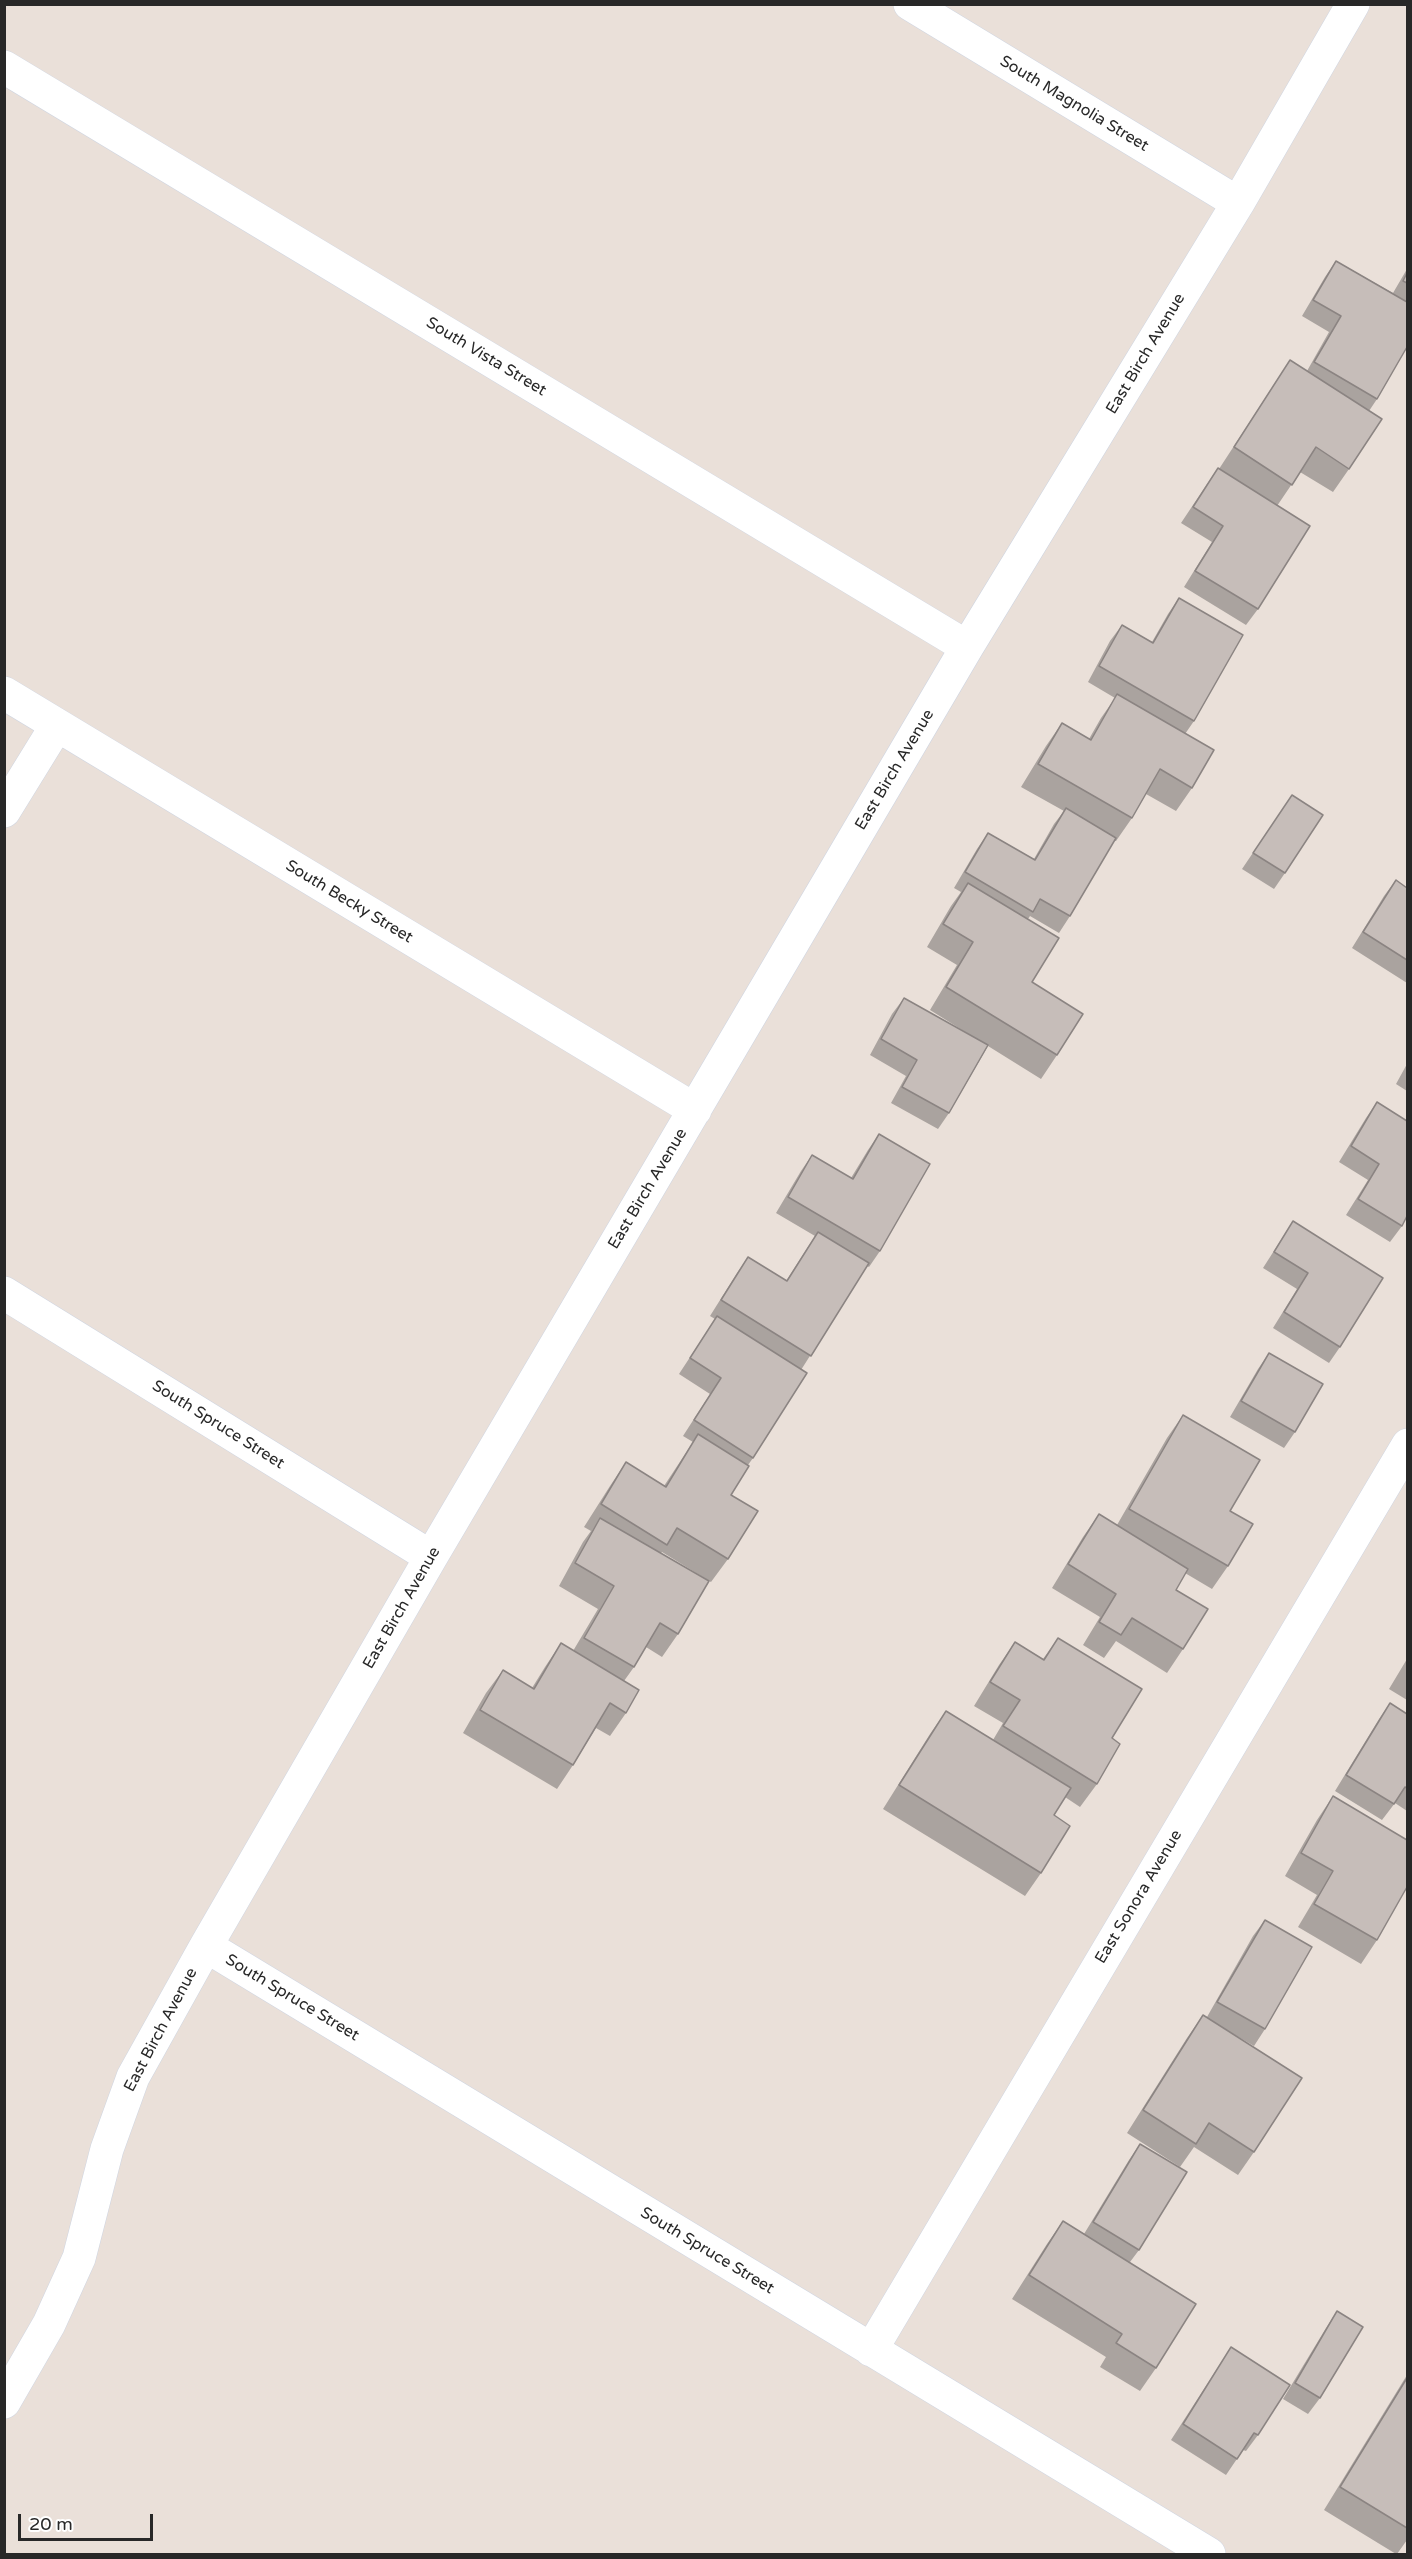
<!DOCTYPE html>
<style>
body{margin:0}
#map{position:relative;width:1412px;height:2559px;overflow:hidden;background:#eae0d9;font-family:"Varela Round",sans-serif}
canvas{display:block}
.frame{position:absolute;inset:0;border:6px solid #282828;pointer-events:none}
.scale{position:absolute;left:18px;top:2514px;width:135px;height:27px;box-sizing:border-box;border:3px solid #282828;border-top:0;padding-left:8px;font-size:18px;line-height:21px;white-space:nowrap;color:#282828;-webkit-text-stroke:4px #fff;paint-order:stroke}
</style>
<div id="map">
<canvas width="1412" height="2559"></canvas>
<div class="frame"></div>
<div class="scale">20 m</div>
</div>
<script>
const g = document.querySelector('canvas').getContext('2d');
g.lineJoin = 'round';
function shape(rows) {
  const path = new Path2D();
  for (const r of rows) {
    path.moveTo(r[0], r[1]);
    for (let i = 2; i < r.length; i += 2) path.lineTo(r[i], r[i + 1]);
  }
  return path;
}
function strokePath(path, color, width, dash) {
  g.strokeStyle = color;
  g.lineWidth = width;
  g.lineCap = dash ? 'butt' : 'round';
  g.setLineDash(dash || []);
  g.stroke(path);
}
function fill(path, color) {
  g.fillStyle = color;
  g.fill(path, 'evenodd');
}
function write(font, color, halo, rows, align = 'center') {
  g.font = font + ' "Varela Round",sans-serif';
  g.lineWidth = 6;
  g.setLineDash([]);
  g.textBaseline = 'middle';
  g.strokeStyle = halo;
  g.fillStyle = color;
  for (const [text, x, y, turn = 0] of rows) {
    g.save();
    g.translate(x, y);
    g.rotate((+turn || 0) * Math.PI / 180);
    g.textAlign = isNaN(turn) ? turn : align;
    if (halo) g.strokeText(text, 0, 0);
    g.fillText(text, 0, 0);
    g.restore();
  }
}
const minor = shape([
 [910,4,1238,203],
 [4,67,967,647],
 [4,693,695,1110],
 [4,811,57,725],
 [4,1293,431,1557],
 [206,1946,1209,2554],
 [871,2350,1408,1445],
 [4,2402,49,2324,79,2258,107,2149,133,2077,206,1946,431,1557,967,647,1238,203,1353,4]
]);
strokePath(minor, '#cfd5e1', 34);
strokePath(minor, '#fff', 33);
fill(shape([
 [1336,261,1393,293,1407,269,1407,347,1377,399,1369,411,1349,469,1333,492,1300,472,1277,506,1258,609,1246,625,1184,587,1212,542,1181,523,1207,484,1218,468,1219,469,1290,360,1307,371,1329,332,1302,316,1325,277],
 [1179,598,1194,721,1185,734,1192,788,1176,811,1146,794,1132,818,1116,841,1114,841,1070,916,1059,933,1030,916,1028,919,1032,982,1057,1055,1041,1079,988,1046,949,1113,938,1129,891,1103,906,1076,870,1055,892,1014,904,998,983,1043,930,1010,957,965,927,947,951,906,961,892,954,888,977,849,988,833,1034,859,1054,824,1064,811,1021,787,1046,746,1062,723,1089,739,1101,718,1115,698,1088,682,1110,641,1122,625,1152,642,1168,614],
 [1292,795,1285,873,1274,889,1242,869],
 [1396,880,1407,888,1407,983,1352,948,1384,896],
 [1407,1064,1407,1091,1396,1084],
 [1377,1102,1402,1226,1390,1242,1346,1215,1368,1180,1339,1162,1366,1118],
 [879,1134,880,1251,869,1267,867,1266,801,1370,753,1458,748,1465,731,1495,728,1559,711,1582,662,1552,661,1553,678,1634,662,1657,646,1647,634,1667,624,1681,626,1713,610,1736,596,1728,573,1765,557,1789,463,1733,486,1693,503,1670,532,1688,545,1667,561,1643,573,1651,598,1609,559,1586,583,1542,591,1531,584,1527,610,1486,626,1462,664,1486,693,1442,683,1436,710,1394,679,1374,715,1319,710,1316,737,1273,748,1257,786,1281,815,1236,776,1213,801,1171,812,1155,851,1178,868,1150],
 [1293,1221,1340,1347,1329,1363,1273,1328,1297,1289,1263,1268],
 [1269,1353,1295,1432,1284,1448,1230,1417,1258,1369],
 [1183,1415,1230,1511,1228,1566,1212,1589,1185,1573,1176,1590,1183,1649,1167,1673,1116,1641,1104,1658,1083,1645,1100,1617,1052,1588,1083,1537,1099,1514,1117,1525,1167,1438],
 [1058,1638,1112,1738,1097,1784,1080,1807,1065,1797,1054,1815,1041,1873,1025,1896,883,1809,930,1734,946,1711,993,1740,1003,1723,974,1706,999,1665,1015,1642,1043,1659],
 [1407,1659,1407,1700,1389,1689],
 [1390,1703,1407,1714,1407,1811,1395,1803,1382,1820,1335,1791,1379,1719],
 [1333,1796,1377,1940,1361,1964,1298,1927,1317,1895,1285,1876,1317,1820],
 [1265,1920,1265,2029,1254,2046,1223,2028,1254,2152,1238,2175,1194,2147,1180,2167,1127,2133,1187,2038,1203,2015,1207,2017,1253,1936],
 [1140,2144,1139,2250,1130,2262,1156,2368,1140,2391,1100,2367,1106,2357,1012,2299,1047,2244,1063,2221,1084,2234,1129,2160],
 [1337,2311,1320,2398,1308,2414,1283,2399,1326,2328],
 [1231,2347,1258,2435,1246,2451,1243,2450,1226,2475,1171,2440],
 [1407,2375,1407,2540,1397,2554,1396,2554,1324,2510]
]), '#aaa39f');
const building = shape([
 [1336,261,1407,302,1407,347,1377,399,1314,362,1341,316,1313,300,1336,261],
 [1407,273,1407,283,1403,281,1407,273],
 [1290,360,1382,419,1349,469,1316,447,1292,485,1234,447,1290,360],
 [1218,468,1310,526,1258,609,1195,571,1223,526,1193,507,1218,468],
 [1179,598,1243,635,1194,721,1099,666,1122,625,1153,643,1179,598],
 [1117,694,1214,750,1192,788,1160,769,1132,818,1038,764,1062,723,1091,740,1117,694],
 [1292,795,1323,815,1285,873,1253,853,1292,795],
 [1066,808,1116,838,1070,916,1040,899,1033,912,965,872,988,833,1035,860,1066,808],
 [1396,880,1407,888,1407,960,1363,932,1396,880],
 [968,883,1059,938,1032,982,1083,1014,1057,1055,946,987,973,942,943,924,968,883],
 [904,998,988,1045,949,1113,902,1087,917,1060,881,1039,904,998],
 [1377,1102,1407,1121,1407,1216,1402,1226,1358,1199,1379,1164,1351,1146,1377,1102],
 [879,1134,930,1164,880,1251,788,1197,812,1155,853,1179,879,1134],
 [1293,1221,1383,1278,1340,1347,1284,1312,1308,1273,1274,1252,1293,1221],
 [818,1232,869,1263,811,1356,721,1300,748,1257,787,1281,818,1232],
 [717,1316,807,1373,753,1458,694,1420,721,1378,690,1358,717,1316],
 [1269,1353,1323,1384,1295,1432,1241,1401,1269,1353],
 [1183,1415,1260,1460,1230,1511,1253,1524,1228,1566,1129,1509,1183,1415],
 [698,1434,749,1466,731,1495,758,1511,728,1559,677,1528,667,1545,601,1504,626,1462,666,1487,698,1434],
 [1099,1514,1188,1569,1176,1590,1208,1609,1183,1649,1132,1618,1121,1635,1099,1622,1116,1594,1068,1564,1099,1514],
 [600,1518,709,1581,678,1634,660,1623,634,1667,584,1638,614,1586,575,1563,600,1518],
 [1058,1638,1142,1689,1112,1738,1120,1744,1097,1784,1003,1726,1020,1700,990,1682,1015,1642,1044,1660,1058,1638],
 [561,1643,639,1690,626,1713,610,1703,573,1765,480,1710,503,1670,534,1689,561,1643],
 [1390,1703,1407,1714,1407,1788,1405,1787,1394,1804,1346,1775,1390,1703],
 [946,1711,1071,1788,1054,1815,1070,1826,1041,1873,899,1785,946,1711],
 [1333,1796,1407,1840,1407,1887,1377,1940,1314,1904,1333,1871,1301,1853,1333,1796],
 [1265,1920,1312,1947,1265,2029,1217,2002,1265,1920],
 [1203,2015,1302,2078,1254,2152,1209,2123,1196,2144,1143,2110,1203,2015],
 [1140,2144,1187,2172,1139,2250,1093,2222,1140,2144],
 [1063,2221,1196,2304,1156,2368,1116,2343,1122,2334,1029,2275,1063,2221],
 [1337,2311,1363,2327,1320,2398,1295,2383,1337,2311],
 [1231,2347,1290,2385,1258,2435,1254,2433,1237,2459,1183,2424,1231,2347],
 [1407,2378,1407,2528,1340,2487,1407,2378]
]);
fill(building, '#c6bdb9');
strokePath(building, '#8b8482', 1.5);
write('16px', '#282828', '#fff', [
 ["South Magnolia Street",1074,104,31],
 ["East Birch Avenue",1146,354,-59],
 ["South Vista Street",486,357,31],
 ["East Birch Avenue",895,770,-59],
 ["South Becky Street",349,902,31],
 ["East Birch Avenue",648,1189,-59],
 ["South Spruce Street",218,1425,32],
 ["East Birch Avenue",402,1608,-60],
 ["East Sonora Avenue",1139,1897,-59],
 ["South Spruce Street",292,1998,31],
 ["East Birch Avenue",161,2030,-62],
 ["South Spruce Street",707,2251,31]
]);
</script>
